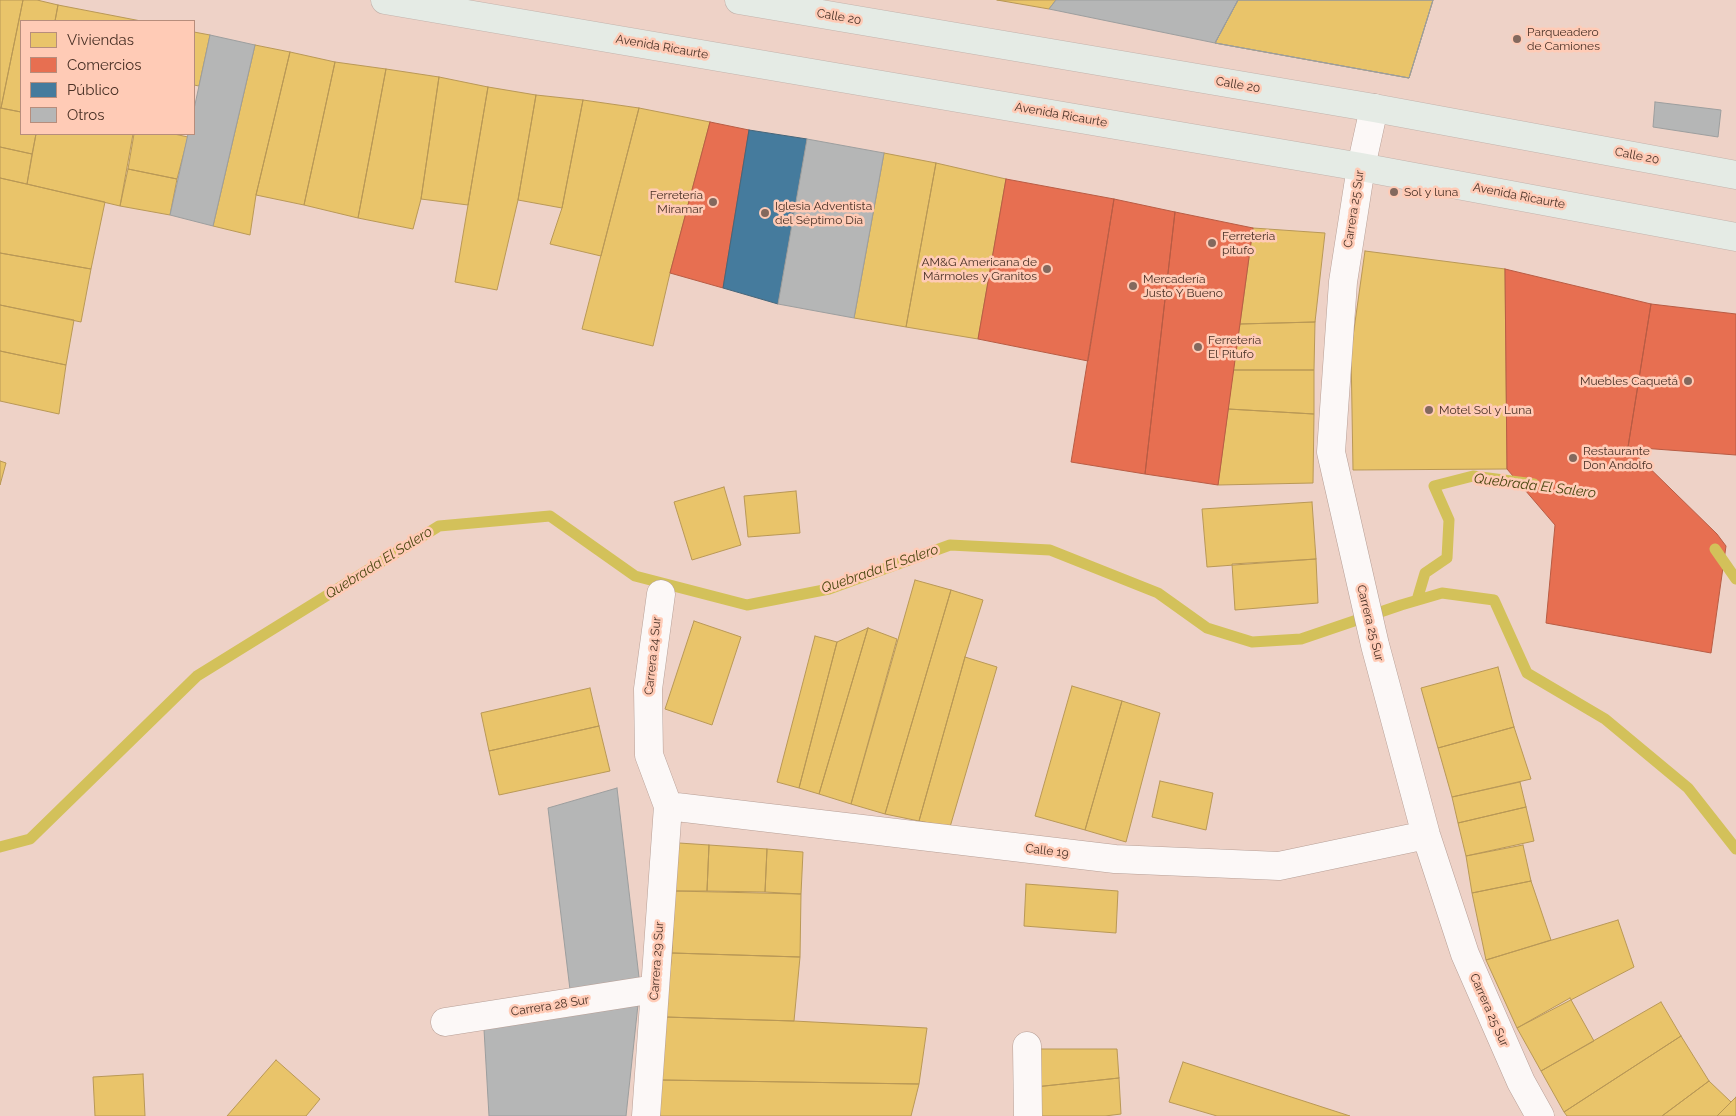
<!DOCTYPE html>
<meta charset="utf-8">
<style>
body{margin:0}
#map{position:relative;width:1736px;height:1116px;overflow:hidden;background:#eed2c7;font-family:Raleway,sans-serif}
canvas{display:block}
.legend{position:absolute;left:20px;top:20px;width:175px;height:115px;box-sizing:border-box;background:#ffcbb6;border:1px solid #b78d7c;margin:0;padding:6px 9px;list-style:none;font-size:15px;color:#4a3126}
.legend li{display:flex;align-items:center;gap:10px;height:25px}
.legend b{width:25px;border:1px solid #b78d7c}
</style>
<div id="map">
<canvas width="1736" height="1116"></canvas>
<ul class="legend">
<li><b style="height:14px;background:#e9c46a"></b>Viviendas</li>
<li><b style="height:14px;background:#e76f51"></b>Comercios</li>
<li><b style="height:14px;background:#457b9d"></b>Público</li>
<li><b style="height:14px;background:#b5b6b6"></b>Otros</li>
</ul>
</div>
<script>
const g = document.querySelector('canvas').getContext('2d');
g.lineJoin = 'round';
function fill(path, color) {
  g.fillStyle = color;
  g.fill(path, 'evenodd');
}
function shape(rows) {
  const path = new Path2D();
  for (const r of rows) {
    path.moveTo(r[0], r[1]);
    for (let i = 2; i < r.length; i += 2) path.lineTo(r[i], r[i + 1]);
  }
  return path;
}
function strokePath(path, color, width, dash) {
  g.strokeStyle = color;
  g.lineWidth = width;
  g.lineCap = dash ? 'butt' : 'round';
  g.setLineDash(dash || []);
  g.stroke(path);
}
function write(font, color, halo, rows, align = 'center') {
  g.font = font + ' Raleway,sans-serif';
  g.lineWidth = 5;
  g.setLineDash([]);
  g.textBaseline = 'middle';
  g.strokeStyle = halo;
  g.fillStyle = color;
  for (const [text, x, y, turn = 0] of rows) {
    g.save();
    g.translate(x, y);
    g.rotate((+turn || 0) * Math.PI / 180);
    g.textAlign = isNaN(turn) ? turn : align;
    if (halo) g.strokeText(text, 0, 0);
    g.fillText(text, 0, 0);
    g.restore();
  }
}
const homes = shape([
 [0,0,23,0,1,108,0,108,0,0],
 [23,0,37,0,58,5,55,21,21,21,21,112,1,108,23,0],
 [997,0,1056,0,1049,9,997,0],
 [1238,0,1433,0,1409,78,1215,43,1238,0],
 [58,5,141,21,55,21,58,5],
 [194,32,210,35,199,86,194,85,194,32],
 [255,45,290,52,256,195,250,235,213,226,255,45],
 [290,52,335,62,304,205,256,195,290,52],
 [335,62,386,69,358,218,304,205,335,62],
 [386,69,439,77,421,199,413,229,358,218,386,69],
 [439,77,488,87,468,205,421,199,439,77],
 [488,87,536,95,518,200,497,290,455,282,488,87],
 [536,95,583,100,562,208,518,200,536,95],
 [583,100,639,108,601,256,550,244,562,208,583,100],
 [0,108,21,112,21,134,36,134,32,154,0,147,0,108],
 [639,108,710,122,670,273,653,346,582,329,639,108],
 [36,134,133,134,120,206,27,184,36,134],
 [134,134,174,134,188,137,177,179,128,169,134,134],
 [0,147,32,154,27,184,0,178,0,147],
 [884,153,936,163,906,327,854,318,884,153],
 [936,163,1006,179,978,339,906,327,936,163],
 [128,169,177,179,170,215,120,206,128,169],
 [0,178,105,202,91,269,0,253,0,178],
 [1253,228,1325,233,1315,322,1240,324,1253,228],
 [1365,251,1505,269,1507,469,1353,470,1351,351,1365,251],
 [0,253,91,269,81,322,0,305,0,253],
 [0,305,74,320,66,365,0,351,0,305],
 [1315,322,1314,370,1233,370,1240,324,1315,322],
 [0,351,66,365,59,414,0,401,0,351],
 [1233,370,1314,370,1314,414,1228,409,1233,370],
 [1228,409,1314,414,1313,483,1218,485,1228,409],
 [0,461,6,463,0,485,0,461],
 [724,487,741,545,692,560,674,502,724,487],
 [796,491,800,533,748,537,744,496,796,491],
 [1312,502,1316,559,1207,567,1202,509,1312,502],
 [1316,559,1318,603,1235,610,1232,564,1316,559],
 [915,580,951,590,885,814,851,804,915,580],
 [951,590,983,600,965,657,919,821,885,814,951,590],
 [694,621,741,637,712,725,665,709,694,621],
 [868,628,897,639,851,804,819,794,868,628],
 [868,628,819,794,799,788,837,642,868,628],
 [815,636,837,642,799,788,777,782,815,636],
 [965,657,997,667,950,827,919,821,965,657],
 [1498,667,1514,727,1438,748,1421,688,1498,667],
 [1072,686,1122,701,1085,830,1035,816,1072,686],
 [590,688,599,726,489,751,481,713,590,688],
 [1122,701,1160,713,1126,842,1085,830,1122,701],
 [599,726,610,771,499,795,489,751,599,726],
 [1514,727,1531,779,1452,797,1438,748,1514,727],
 [1160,781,1213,793,1206,830,1152,817,1160,781],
 [1520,782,1526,807,1458,823,1452,797,1520,782],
 [1526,807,1534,841,1466,856,1458,823,1526,807],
 [679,843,709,845,707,891,675,891,679,843],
 [709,845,767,849,765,892,707,891,709,845],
 [1523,845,1531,881,1472,893,1466,856,1523,845],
 [767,849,803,852,801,894,765,892,767,849],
 [1531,881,1551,940,1486,960,1472,893,1531,881],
 [1026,884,1118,891,1116,933,1024,926,1026,884],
 [675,891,801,894,800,957,672,953,675,891],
 [1618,920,1634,967,1517,1028,1486,960,1618,920],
 [672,953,800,957,794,1021,665,1017,672,953],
 [1570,998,1594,1041,1541,1071,1517,1028,1570,998],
 [1661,1002,1681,1036,1564,1112,1541,1071,1661,1002],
 [665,1017,794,1021,927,1028,919,1084,661,1080,665,1017],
 [1681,1036,1709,1081,1662,1116,1567,1116,1564,1112,1681,1036],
 [1033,1049,1117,1049,1119,1078,1035,1087,1033,1049],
 [276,1060,320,1099,306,1116,227,1116,276,1060],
 [1183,1062,1350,1116,1217,1116,1169,1102,1183,1062],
 [143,1074,145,1116,95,1116,93,1077,143,1074],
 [1119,1078,1121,1114,1105,1116,1035,1116,1035,1087,1119,1078],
 [661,1080,919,1084,911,1116,660,1116,661,1080],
 [1709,1081,1731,1102,1717,1116,1662,1116,1709,1081],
 [1736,1097,1736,1116,1717,1116,1736,1097]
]);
fill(homes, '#e9c46a');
strokePath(homes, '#b99856', 1);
const shops = shape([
 [710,122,749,130,723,288,670,273,710,122],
 [1006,179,1114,199,1088,361,978,339,1006,179],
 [1114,199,1175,212,1145,474,1071,462,1114,199],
 [1175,212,1253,228,1218,485,1145,474,1175,212],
 [1505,269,1651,304,1628,447,1717,534,1726,546,1711,653,1546,623,1555,525,1507,469,1505,269],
 [1651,304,1736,314,1736,455,1628,447,1651,304]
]);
fill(shops, '#e76f51');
strokePath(shops, '#b85c44', 1);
const public = shape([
 [749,130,807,139,778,304,723,288,749,130]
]);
fill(public, '#457b9d');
strokePath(public, '#466579', 1);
strokePath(shape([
 [1715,549,1736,579],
 [1417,600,1425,573,1447,558,1449,520,1434,486,1473,476,1534,484],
 [0,847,30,839,197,676,439,526,550,516,635,576,747,605,829,589,950,545,1050,550,1158,593,1207,628,1252,642,1301,639,1401,605,1442,593,1494,600,1527,673,1605,719,1688,788,1736,849]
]), '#d3c15a', 11);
const building = shape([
 [1056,0,1238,0,1215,43,1049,9,1056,0],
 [1238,0,1433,0,1409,78,1215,43,1238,0],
 [1238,0,1433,0,1409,78,1215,43,1238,0],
 [210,35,255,45,213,226,170,215,188,134,194,134,194,109,210,35],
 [1655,102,1721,110,1718,137,1653,127,1655,102],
 [807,139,884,153,854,318,778,304,807,139],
 [617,788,640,986,571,998,548,808,617,788],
 [640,986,626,1116,489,1116,483,1012,640,986]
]);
fill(building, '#b5b6b6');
strokePath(building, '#9c9e9e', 1);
const street = shape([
 [1374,108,1361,167,1343,282,1331,452,1375,645,1426,835,1465,954,1521,1082,1540,1116],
 [668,806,1115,859,1279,866,1426,835],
 [445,1022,655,989],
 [1027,1046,1028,1116],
 [646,1116,668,806,649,755,648,689,661,594]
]);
const primary = shape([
 [385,0,1361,167,1736,237],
 [739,0,1374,108,1736,175]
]);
strokePath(street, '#b79f96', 29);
strokePath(primary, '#c3b3ac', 29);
strokePath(street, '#fcf8f7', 28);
strokePath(primary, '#e5ebe5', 28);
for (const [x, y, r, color] of [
 [1517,39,5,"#83695e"],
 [1394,192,5,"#83695e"],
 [713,202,5,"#83695e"],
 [765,213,5,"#83695e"],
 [1212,243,5,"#83695e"],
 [1047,269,5,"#83695e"],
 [1133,286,5,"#83695e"],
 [1198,347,5,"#83695e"],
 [1688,381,5,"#83695e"],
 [1429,410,5,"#83695e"],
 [1573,458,5,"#83695e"]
]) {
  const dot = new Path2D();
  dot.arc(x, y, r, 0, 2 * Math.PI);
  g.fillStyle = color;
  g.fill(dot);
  strokePath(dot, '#ffcbb6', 2);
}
write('12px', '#4a3126', '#ffcbb6', [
 ["Calle 20",839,17,10],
 ["Avenida Ricaurte",662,47,10],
 ["Calle 20",1238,85,10],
 ["Avenida Ricaurte",1061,115,10],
 ["Calle 20",1637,156,11],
 ["Avenida Ricaurte",1519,196,11],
 ["Carrera 25 Sur",1354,209,-81],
 ["Carrera 25 Sur",1370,623,76],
 ["Carrera 24 Sur",653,656,-84],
 ["Calle 19",1047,851,7],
 ["Carrera 29 Sur",657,961,-86],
 ["Carrera 28 Sur",550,1006,-9],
 ["Carrera 25 Sur",1489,1010,66]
]);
write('12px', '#4a3126', '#ffcbb6', [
 ["Parqueadero",1527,32],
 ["de Camiones",1527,46],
 ["Sol y luna",1404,192],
 ["Ferretería",703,195,"right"],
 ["Miramar",703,209,"right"],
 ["Iglesia Adventista",775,206],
 ["del Séptimo Día",775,220],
 ["Ferreteria",1222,236],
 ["pitufo",1222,250],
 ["AM&G Americana de",1037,262,"right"],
 ["Mármoles y Granitos",1037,276,"right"],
 ["Mercadería",1143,279],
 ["Justo Y Bueno",1143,293],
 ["Ferretería",1208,340],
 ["El Pitufo",1208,354],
 ["Muebles Caquetá",1678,381,"right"],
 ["Motel Sol y Luna",1439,410],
 ["Restaurante",1583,451],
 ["Don Andolfo",1583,465]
], 'left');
write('italic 14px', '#4d4812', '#ffcbb6', [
 ["Quebrada El Salero",1535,486,7],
 ["Quebrada El Salero",379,563,-32],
 ["Quebrada El Salero",880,569,-19]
]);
</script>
